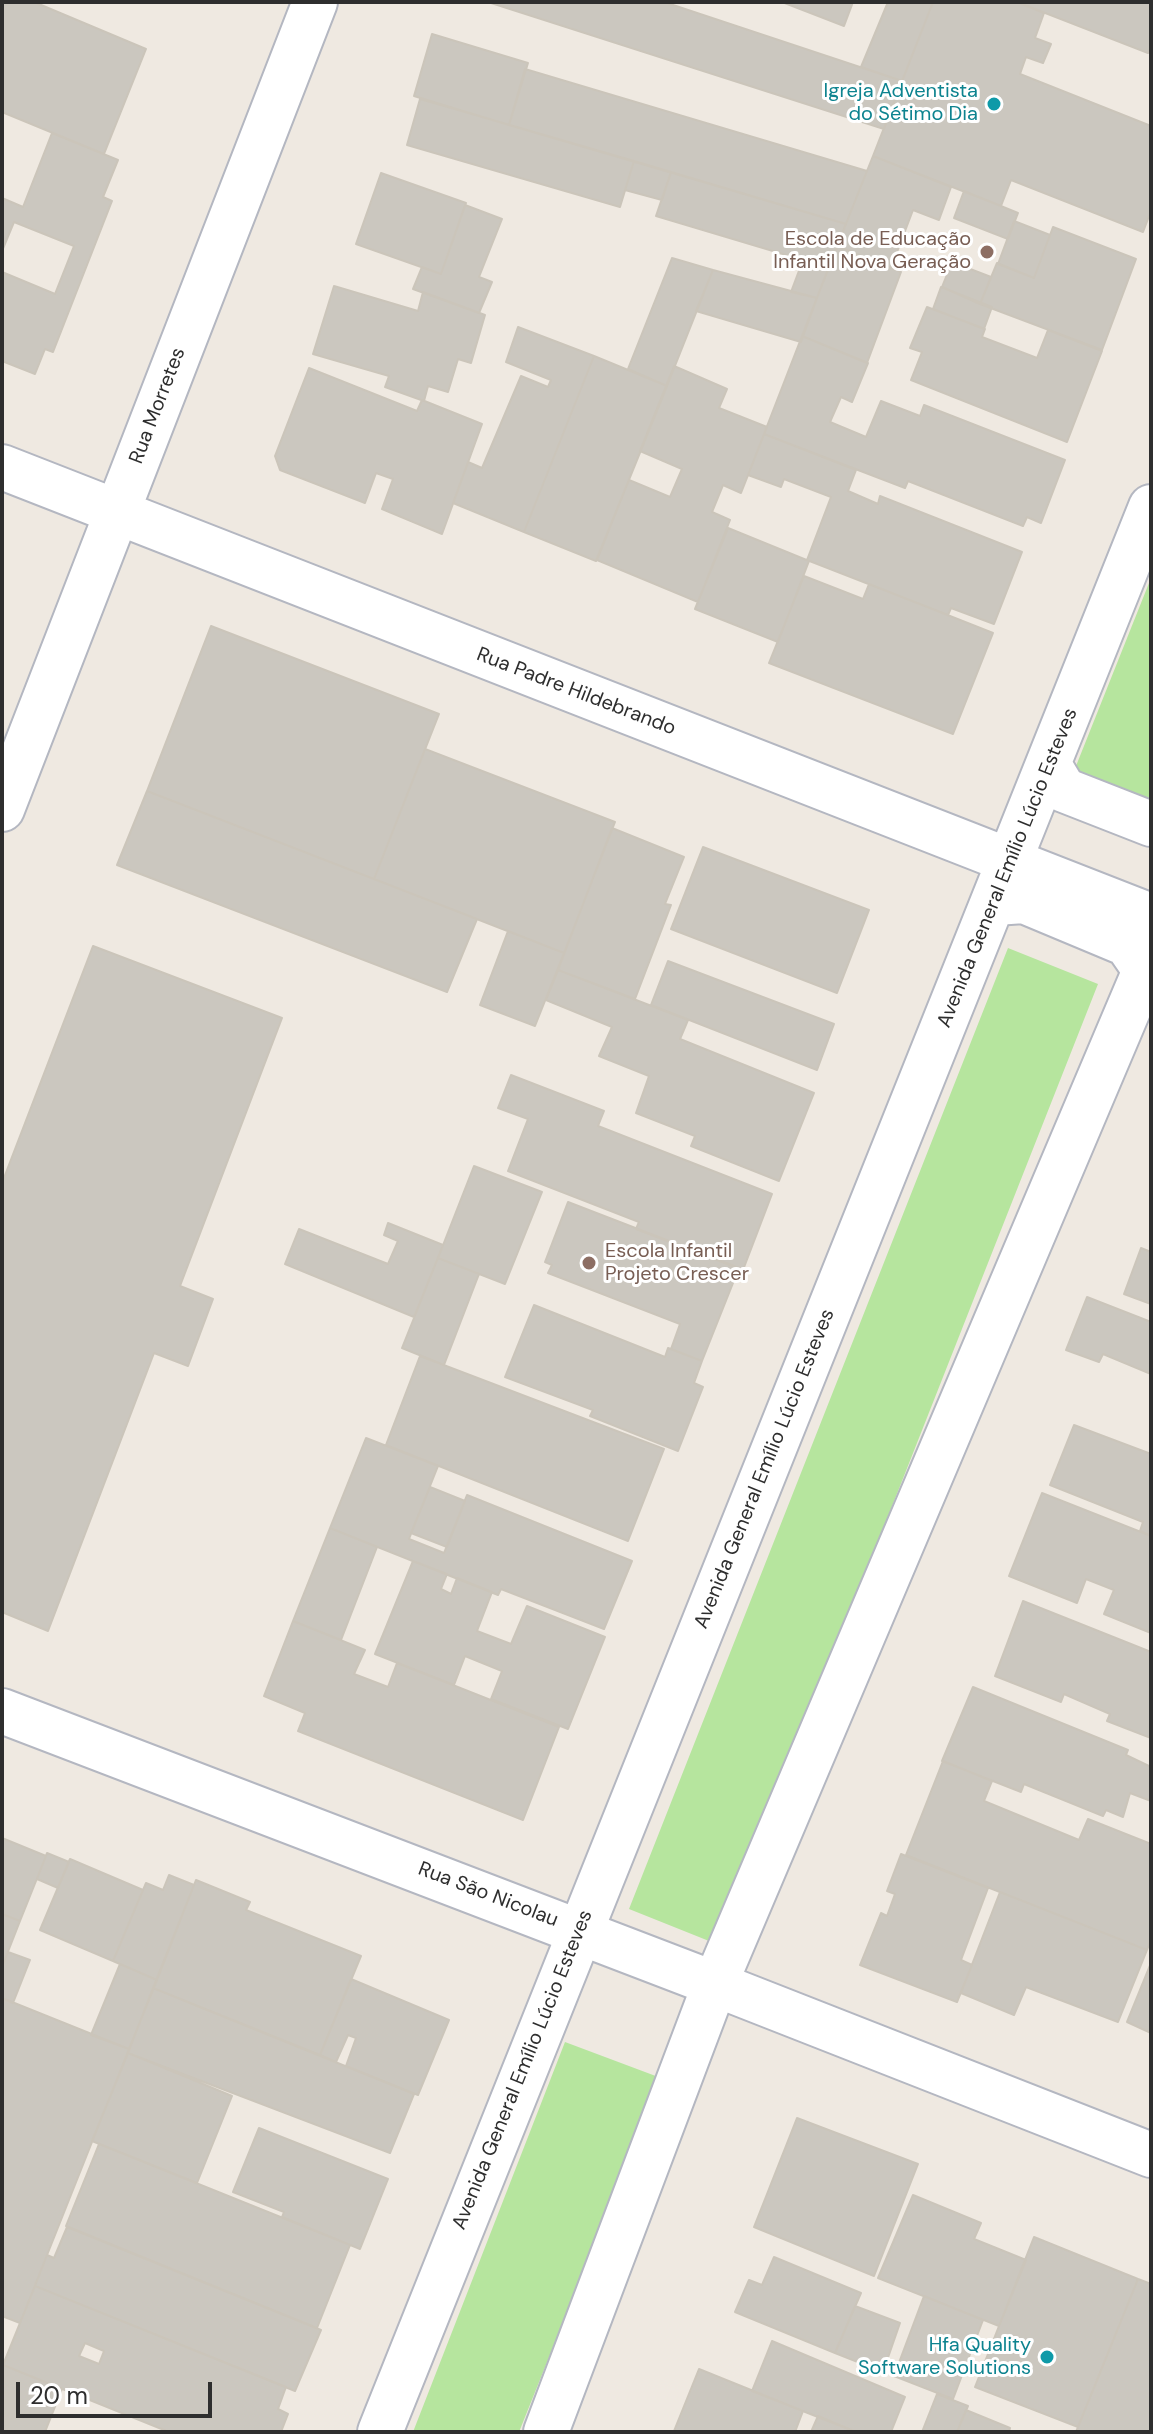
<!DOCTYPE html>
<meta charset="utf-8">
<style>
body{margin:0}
#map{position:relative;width:1153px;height:2434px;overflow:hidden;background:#efe9e1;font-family:"DM Sans",sans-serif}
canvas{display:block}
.frame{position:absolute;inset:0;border:4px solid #2e2e2e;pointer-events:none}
.scale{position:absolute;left:16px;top:2382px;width:196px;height:36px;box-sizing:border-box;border:4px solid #2e2e2e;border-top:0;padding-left:10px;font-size:24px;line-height:28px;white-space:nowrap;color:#2e2e2e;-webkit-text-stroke:6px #fff;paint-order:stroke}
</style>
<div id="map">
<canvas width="1153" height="2434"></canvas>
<div class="frame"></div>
<div class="scale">20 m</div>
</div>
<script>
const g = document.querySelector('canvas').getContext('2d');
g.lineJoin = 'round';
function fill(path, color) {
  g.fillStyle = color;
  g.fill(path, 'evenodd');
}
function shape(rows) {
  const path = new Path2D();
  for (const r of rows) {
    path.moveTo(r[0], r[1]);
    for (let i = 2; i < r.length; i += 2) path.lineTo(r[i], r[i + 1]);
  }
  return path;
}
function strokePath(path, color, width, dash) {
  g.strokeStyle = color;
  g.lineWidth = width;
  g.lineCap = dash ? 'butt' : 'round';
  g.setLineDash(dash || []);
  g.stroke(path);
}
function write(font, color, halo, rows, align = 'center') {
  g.font = font + ' "DM Sans",sans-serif';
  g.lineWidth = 6;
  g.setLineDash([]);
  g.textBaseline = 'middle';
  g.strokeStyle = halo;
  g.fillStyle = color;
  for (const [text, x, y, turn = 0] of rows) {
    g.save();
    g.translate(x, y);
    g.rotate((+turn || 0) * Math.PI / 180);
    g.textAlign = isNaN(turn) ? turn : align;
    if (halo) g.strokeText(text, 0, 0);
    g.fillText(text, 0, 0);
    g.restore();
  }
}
fill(shape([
 [1151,578,1151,808,1072,776],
 [1008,948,1098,984,719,1945,629,1909],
 [565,2042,661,2078,519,2432,413,2432]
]), '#b6e59e');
const building = shape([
 [2,2,34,2,146,49,104,154,2,112,2,2],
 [488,2,664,2,902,81,884,129,488,2],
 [782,2,853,2,844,26,782,2],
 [888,2,933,2,902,81,861,67,888,2],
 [933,2,1017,2,1044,13,1035,38,1051,44,1043,63,1026,57,1020,74,1151,126,1151,211,1143,232,1011,180,1001,206,873,156,933,2],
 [1017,2,1151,2,1151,47,1148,53,1017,2],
 [432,34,528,63,509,125,414,96,432,34],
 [525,69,867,171,846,224,509,125,525,69],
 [420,99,634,161,620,207,407,145,420,99],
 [52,133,118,160,103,197,112,201,53,352,45,349,35,374,2,361,2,272,55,294,74,246,14,222,2,251,2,198,23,207,52,133],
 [873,156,951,187,939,220,913,210,891,268,837,246,873,156],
 [634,161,671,172,662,200,625,190,634,161],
 [671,172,846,224,817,298,791,292,803,260,656,216,671,172],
 [381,173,466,203,441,274,356,244,381,173],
 [964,191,1018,213,1008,239,954,218,964,191],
 [465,205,502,219,479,277,492,282,479,313,413,289,422,267,441,274,465,205],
 [1014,221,1050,235,1034,278,998,264,1014,221],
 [1053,227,1136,259,1102,350,980,304,997,263,1034,278,1053,227],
 [837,246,901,272,867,363,802,336,837,246],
 [672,258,713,270,667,386,628,369,672,258],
 [952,262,991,277,980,304,942,287,952,262],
 [713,270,817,298,801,342,696,311,713,270],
 [334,286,418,311,423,292,485,315,471,363,458,359,448,392,428,386,424,401,385,387,389,376,313,354,334,286],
 [941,287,992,307,984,329,933,309,941,287],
 [927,307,985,329,982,337,1037,358,1048,330,1102,351,1067,442,911,380,922,352,910,348,927,307],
 [518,327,594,356,524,532,453,503,468,462,482,468,521,376,548,387,551,380,506,362,518,327],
 [802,336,868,363,852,402,841,397,830,422,866,437,881,401,920,416,924,405,1065,460,1041,523,1027,517,1023,526,908,481,905,488,764,434,802,336],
 [594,356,667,386,596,561,524,532,594,356],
 [674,366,727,389,719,408,767,427,741,493,723,485,712,512,730,520,698,602,597,560,629,480,670,497,682,469,640,451,674,366],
 [309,368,417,411,422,400,482,424,442,534,382,509,393,479,376,473,365,503,280,470,275,456,309,368],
 [764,434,856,470,848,491,878,504,880,496,1022,552,994,624,951,608,948,615,807,560,831,497,784,479,781,487,748,475,764,434],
 [728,528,809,561,778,642,695,609,728,528],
 [804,576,863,599,869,584,993,633,953,734,769,663,804,576],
 [211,626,439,714,374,879,147,791,211,626],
 [425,749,615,822,564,953,374,879,425,749],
 [147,791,477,919,447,992,117,865,147,791],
 [612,828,684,857,665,904,671,905,635,999,558,970,612,828],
 [703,847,869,910,837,993,671,929,703,847],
 [508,931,564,953,535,1026,480,1005,508,931],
 [93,946,282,1018,180,1286,213,1299,188,1366,154,1353,48,1631,2,1612,2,1183,93,946],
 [668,961,834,1024,817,1070,651,1005,668,961],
 [558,970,688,1020,680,1039,814,1093,779,1181,691,1146,695,1136,636,1113,649,1076,599,1056,612,1027,546,1000,558,970],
 [511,1075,604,1111,598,1126,772,1194,743,1270,636,1229,639,1222,508,1171,528,1119,498,1108,511,1075],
 [474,1166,542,1192,505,1284,438,1258,474,1166],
 [568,1202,739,1268,702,1361,671,1349,680,1324,548,1273,552,1265,545,1262,568,1202],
 [388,1223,443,1245,414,1317,285,1264,299,1229,388,1264,398,1241,384,1235,388,1223],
 [1141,1248,1151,1252,1151,1304,1124,1294,1141,1248],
 [438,1258,479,1274,444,1365,402,1348,438,1258],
 [1087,1297,1151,1322,1151,1374,1103,1354,1099,1362,1066,1350,1087,1297],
 [534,1305,665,1357,668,1348,702,1361,694,1383,703,1387,678,1451,590,1416,593,1410,505,1377,534,1305],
 [420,1356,664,1449,628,1541,386,1445,420,1356],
 [1074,1425,1151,1454,1151,1536,1140,1531,1143,1522,1050,1485,1074,1425],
 [366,1438,438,1466,409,1539,444,1553,467,1495,632,1561,604,1629,501,1589,498,1595,330,1528,366,1438],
 [430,1487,465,1501,447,1547,411,1533,430,1487],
 [1042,1493,1151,1536,1151,1633,1104,1614,1114,1590,1086,1579,1077,1603,1009,1576,1042,1493],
 [330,1528,377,1547,341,1640,293,1621,330,1528],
 [413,1561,447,1574,441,1589,451,1594,457,1578,492,1592,477,1631,511,1644,527,1606,605,1637,568,1729,491,1699,502,1671,465,1656,454,1685,375,1654,413,1561],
 [1023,1601,1151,1652,1151,1738,1107,1721,1110,1714,1064,1694,1061,1702,995,1676,1023,1601],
 [293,1621,365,1650,354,1674,388,1687,397,1663,559,1727,523,1820,298,1731,305,1713,264,1696,293,1621],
 [973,1687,1128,1750,1126,1755,1151,1767,1151,1801,1130,1793,1123,1817,1106,1810,1103,1816,1024,1784,1021,1792,942,1761,973,1687],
 [943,1761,992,1781,984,1801,1079,1840,1088,1819,1151,1844,1151,1940,1147,1950,906,1855,943,1761],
 [2,1838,46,1856,20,1921,2,1914,2,1838],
 [47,1853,69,1862,58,1888,37,1879,47,1853],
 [901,1854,988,1888,961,1960,972,1965,957,2002,860,1965,881,1913,887,1916,895,1894,887,1891,901,1854],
 [70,1859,143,1890,113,1961,40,1930,70,1859],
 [169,1875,194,1885,157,1980,113,1961,146,1883,163,1890,169,1875],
 [196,1880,250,1902,246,1910,361,1956,320,2055,153,1988,196,1880],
 [1000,1892,1147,1950,1118,2022,1026,1987,1014,2015,961,1993,1000,1892],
 [2,1914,20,1921,2,1967,2,1914],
 [8,1952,30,1960,13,2003,2,1998,2,1967,8,1952],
 [1151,1963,1151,2033,1127,2022,1151,1963],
 [120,1964,157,1980,129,2049,91,2035,120,1964],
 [351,1979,449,2020,418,2095,346,2066,356,2038,348,2035,336,2062,320,2055,351,1979],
 [153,1988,414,2094,390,2153,128,2053,153,1988],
 [2,1998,129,2049,20,2323,2,2316,2,1998],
 [128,2053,232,2096,197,2183,92,2141,128,2053],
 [797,2118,918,2164,874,2276,754,2227,797,2118],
 [259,2128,388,2179,360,2249,282,2217,284,2212,233,2192,259,2128],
 [99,2144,350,2245,317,2328,66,2226,99,2144],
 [913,2195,981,2223,974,2239,1026,2260,999,2326,878,2278,913,2195],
 [67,2227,321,2330,295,2391,35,2286,47,2255,54,2258,67,2227],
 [1034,2237,1138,2279,1078,2427,975,2387,1034,2237],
 [774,2257,861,2293,835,2353,735,2312,749,2280,762,2285,774,2257],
 [1138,2279,1151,2284,1151,2432,1076,2432,1138,2279],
 [35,2286,286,2387,278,2409,288,2414,281,2432,169,2432,3,2365,35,2286],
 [85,2343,104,2351,99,2364,79,2356,85,2343],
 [924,2296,983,2320,953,2399,894,2376,924,2296],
 [855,2306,900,2323,883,2372,835,2353,855,2306],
 [772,2341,905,2397,891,2432,856,2432,752,2391,772,2341],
 [3,2365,62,2389,45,2432,2,2432,3,2365],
 [699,2369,803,2411,795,2432,674,2431,699,2369],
 [937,2394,968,2406,957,2432,922,2432,937,2394],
 [966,2410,1010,2428,1009,2432,957,2432,966,2410],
 [818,2416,856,2432,811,2432,818,2416]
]);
fill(building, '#cbc7bf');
strokePath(building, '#cbc5ba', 2);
const minor = shape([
 [2,467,1151,916],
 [2,809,315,2],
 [715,1984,1151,2155]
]);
const tertiary = shape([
 [2,1711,715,1984]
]);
const secondary = shape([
 [1049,765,1064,790,1151,824],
 [995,903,1024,901,1127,944,1145,970],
 [380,2432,1151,507],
 [546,2432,715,1984,1151,956]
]);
strokePath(minor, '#b4b7c1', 48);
strokePath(tertiary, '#b4b7c1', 48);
strokePath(secondary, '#b4b7c1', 48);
strokePath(minor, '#fff', 44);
strokePath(tertiary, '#fff', 44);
strokePath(secondary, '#fff', 44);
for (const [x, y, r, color] of [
 [994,104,8,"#0f9aa8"],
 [987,252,8,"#8d6e63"],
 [589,1263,8,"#8d6e63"],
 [1047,2357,8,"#0f9aa8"]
]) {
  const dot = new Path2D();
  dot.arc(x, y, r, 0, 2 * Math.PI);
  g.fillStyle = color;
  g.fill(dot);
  strokePath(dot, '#fff', 3);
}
write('20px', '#0d838f', '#fff', [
 ["Igreja Adventista",978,92],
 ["do Sétimo Dia",978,115],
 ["Hfa Quality",1031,2346],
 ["Software Solutions",1031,2369]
], 'right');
write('20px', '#785e54', '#fff', [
 ["Escola de Educação",971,240],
 ["Infantil Nova Geração",971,263],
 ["Escola Infantil",605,1252,"left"],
 ["Projeto Crescer",605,1275,"left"]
], 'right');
write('20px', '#2e2e2e', '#fff', [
 ["Rua Morretes",158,406,-69],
 ["Rua Padre Hildebrando",576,692,21],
 ["Avenida General Emílio Lúcio Esteves",1008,868,-68],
 ["Avenida General Emílio Lúcio Esteves",765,1469,-68],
 ["Rua São Nicolau",488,1895,21],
 ["Avenida General Emílio Lúcio Esteves",523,2070,-68]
]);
</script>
